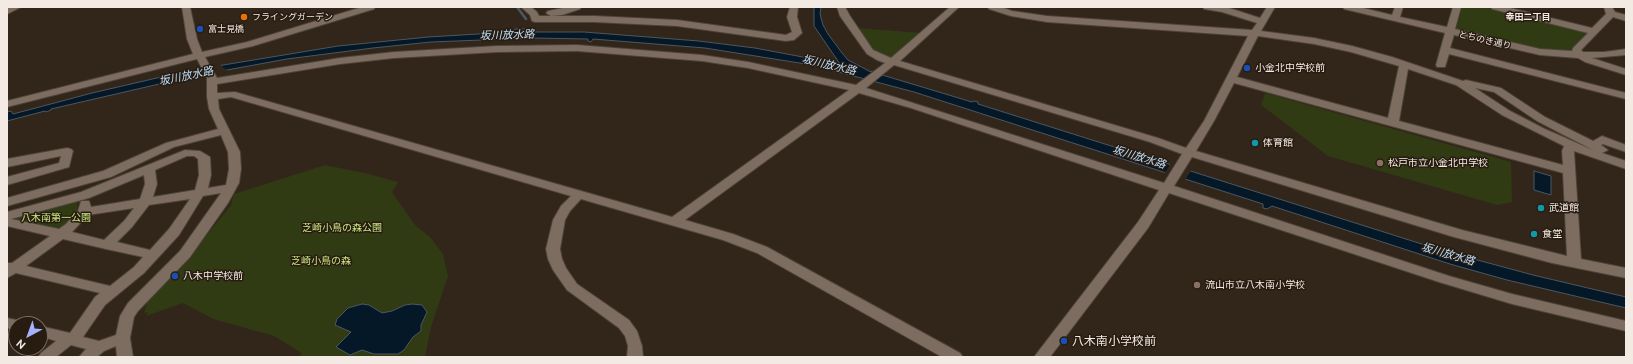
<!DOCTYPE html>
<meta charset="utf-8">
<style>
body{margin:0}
#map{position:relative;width:1633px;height:364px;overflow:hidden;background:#32251a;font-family:Ubuntu,sans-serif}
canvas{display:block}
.frame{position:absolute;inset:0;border:8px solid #f3eae3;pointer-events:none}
.north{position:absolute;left:8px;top:316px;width:40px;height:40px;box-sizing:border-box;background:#281c11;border:1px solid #796e65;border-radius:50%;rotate:221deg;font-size:11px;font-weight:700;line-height:16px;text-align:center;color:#f3eae3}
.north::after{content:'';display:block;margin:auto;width:14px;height:18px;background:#a2b2fd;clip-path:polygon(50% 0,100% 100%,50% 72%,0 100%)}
</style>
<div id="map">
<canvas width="1633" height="364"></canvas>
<div class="frame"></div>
<div class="north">N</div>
</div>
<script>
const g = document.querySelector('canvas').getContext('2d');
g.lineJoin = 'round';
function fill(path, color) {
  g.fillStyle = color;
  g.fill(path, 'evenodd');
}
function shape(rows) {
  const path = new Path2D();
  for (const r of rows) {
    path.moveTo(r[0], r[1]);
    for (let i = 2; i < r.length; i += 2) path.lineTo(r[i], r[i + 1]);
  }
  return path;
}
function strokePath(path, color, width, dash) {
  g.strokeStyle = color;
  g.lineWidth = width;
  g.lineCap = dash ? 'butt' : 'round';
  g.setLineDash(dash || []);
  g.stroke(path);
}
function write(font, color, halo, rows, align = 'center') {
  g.font = font + ' Ubuntu,"Noto Sans JP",sans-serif';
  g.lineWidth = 3;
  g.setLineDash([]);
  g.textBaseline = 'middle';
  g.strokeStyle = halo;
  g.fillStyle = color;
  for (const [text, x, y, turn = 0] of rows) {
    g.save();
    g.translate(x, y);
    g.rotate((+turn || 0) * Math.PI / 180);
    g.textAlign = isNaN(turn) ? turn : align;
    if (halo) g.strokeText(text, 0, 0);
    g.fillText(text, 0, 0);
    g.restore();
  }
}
fill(shape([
 [1462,7,1489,7,1590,31,1573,49,1571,54,1538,49,1460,31,1456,29],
 [856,28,923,33,893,60,874,54],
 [1265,93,1511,162,1512,202,1497,205,1328,156,1261,105],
 [325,165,369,174,398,182,392,192,415,225,430,237,443,254,448,276,431,327,425,357,302,357,300,352,274,336,213,319,183,303,146,316,148,312,144,313,149,297,171,277,202,241,231,205,234,194],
 [78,200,77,213,63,229,56,231,9,220,11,218]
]), '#303b13');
const water = shape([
 [814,7,821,7,820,14,823,25,828,34,842,53,848,60,869,71,972,102,974,101,978,102,978,104,1444,251,1533,275,1626,297,1626,308,1507,280,1450,264,1272,206,1267,209,1263,208,1263,204,914,92,812,65,705,48,593,39,591,42,588,41,588,39,532,38,431,42,373,48,287,59,194,76,51,109,51,110,46,112,45,111,7,121,7,112,11,111,13,114,92,93,187,71,338,46,428,37,512,32,515,29,525,29,525,32,584,32,699,41,755,48,840,64,814,26,814,7],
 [1534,171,1551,176,1551,195,1534,190,1534,171],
 [362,304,369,305,382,313,392,311,405,305,412,304,422,305,427,312,421,325,421,331,413,337,404,350,398,354,374,354,362,350,350,355,336,347,351,332,335,325,337,319,348,308,362,304]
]);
fill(water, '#041828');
strokePath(water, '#4c5760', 1);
fill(shape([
 [219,64,229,72,200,77,192,69],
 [1171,163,1192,169,1185,180,1164,174]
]), '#32251a');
strokePath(shape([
 [517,7,526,19]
]), '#4c5760', 2.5);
const minor = shape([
 [9,7,21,7,7,14,7,8,9,7],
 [182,7,190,7,197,39,202,52,247,42,362,7,375,7,374,9,253,46,205,57,217,78,340,58,394,52,497,46,577,45,702,55,748,62,856,85,885,63,877,60,867,54,840,16,837,7,845,7,850,16,873,50,891,58,950,7,959,7,900,61,1158,138,1186,148,1204,121,1248,36,1047,22,1011,16,989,9,988,7,1001,7,1012,11,1047,16,1252,30,1257,23,1222,12,1204,9,1203,7,1226,7,1260,18,1267,7,1275,7,1261,31,1314,38,1352,46,1392,57,1463,81,1466,80,1501,88,1545,117,1593,141,1602,136,1626,145,1626,152,1603,144,1601,145,1608,150,1602,153,1626,161,1626,169,1574,151,1581,259,1626,268,1626,278,1552,263,1454,237,1192,157,1174,186,1449,276,1512,294,1626,321,1626,331,1512,304,1439,282,1169,193,1148,228,1050,357,1034,357,1138,222,1159,190,911,108,859,93,685,220,733,234,767,247,960,353,963,357,942,357,757,253,723,240,581,199,570,211,565,220,560,249,562,259,566,268,577,284,629,320,637,331,642,346,643,357,627,357,628,346,625,336,619,328,567,290,553,270,548,259,546,249,553,220,561,206,571,196,231,97,218,99,219,109,240,152,241,169,239,183,228,203,190,257,138,311,134,317,130,338,133,357,117,357,116,346,104,351,97,357,79,357,86,349,71,345,56,357,38,357,41,353,56,341,40,336,40,326,70,333,95,297,100,293,16,273,7,278,7,263,12,263,50,236,7,226,7,212,81,192,185,150,200,151,210,157,211,175,208,188,226,185,229,169,228,152,221,135,174,147,111,177,7,206,7,198,103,171,166,143,218,129,209,109,207,97,207,78,197,59,7,107,7,101,193,54,187,39,182,7],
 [1258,36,1314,44,1351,52,1399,66,1388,118,1237,77,1258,36],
 [577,51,702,61,748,68,849,90,672,217,235,92,217,93,217,84,340,64,394,58,497,52,577,51],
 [894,65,1150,142,1182,154,1164,183,866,88,894,65],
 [1408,69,1456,85,1502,115,1564,146,1562,151,1563,165,1399,121,1408,69],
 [1234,83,1563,173,1567,256,1462,230,1196,151,1214,121,1234,83],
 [1475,88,1494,92,1537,121,1595,151,1545,129,1510,111,1475,88],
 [187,156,194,156,198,159,199,175,195,190,153,197,157,184,155,170,187,156],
 [144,175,145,184,140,199,91,207,89,201,81,201,78,211,66,224,59,229,11,219,89,198,144,175],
 [221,193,180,251,128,303,120,316,116,335,99,341,83,337,105,305,144,273,179,235,203,196,221,193],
 [190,199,169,229,150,250,117,242,132,227,149,205,190,199],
 [134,208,124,221,104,240,72,232,88,215,134,208],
 [63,239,106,249,143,257,134,267,110,286,26,266,63,239],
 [521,7,531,7,537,12,539,16,594,16,677,20,786,35,792,32,787,17,790,7,798,7,797,17,802,33,794,40,786,41,677,26,594,22,535,22,532,21,530,15,521,7],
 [568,7,581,7,580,9,562,15,551,16,546,13,548,11,568,7],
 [1343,7,1359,7,1392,15,1395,7,1403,7,1400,17,1447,27,1453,7,1461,7,1455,29,1540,49,1572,51,1573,48,1588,33,1492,9,1491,7,1506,7,1592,28,1606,14,1604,7,1612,7,1615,12,1626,15,1626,21,1613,17,1581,50,1583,52,1604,52,1626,49,1626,55,1592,58,1626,69,1626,75,1585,62,1578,58,1540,55,1454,35,1450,48,1626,93,1626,99,1449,54,1445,67,1437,67,1436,65,1445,33,1344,9,1343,7],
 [67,148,71,149,73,151,69,167,7,185,7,177,59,163,61,156,7,167,7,159,67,148],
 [7,318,21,321,23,324,16,324,16,330,7,328,7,318]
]);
strokePath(minor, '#4d433a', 2);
fill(minor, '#7c6d60');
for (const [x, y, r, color] of [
 [244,17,4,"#e8710a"],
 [200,29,4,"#1a4fb4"],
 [1247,68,4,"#1a4fb4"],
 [1255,143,4,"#0f9aa8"],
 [1380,163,4,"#8d6e63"],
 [1541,208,4,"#0f9aa8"],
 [1534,234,4,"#0f9aa8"],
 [175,276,4,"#1a4fb4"],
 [1197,285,4,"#8d6e63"],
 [1064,341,4,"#1a4fb4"]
]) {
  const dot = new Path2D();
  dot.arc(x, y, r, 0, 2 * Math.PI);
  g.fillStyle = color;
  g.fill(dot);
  strokePath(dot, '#281c11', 1.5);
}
write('9px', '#f3eae3', '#281c11', [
 ["フライングガーデン",252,17],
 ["富士見橋",208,29]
], 'left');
write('bold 9px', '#f3eae3', '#281c11', [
 ["幸田二丁目",1528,17]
]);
write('9px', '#f3eae3', '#281c11', [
 ["とちのき通り",1485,40,13]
]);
write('10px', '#f3eae3', '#281c11', [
 ["小金北中学校前",1255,68],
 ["体育館",1263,143],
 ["松戸市立小金北中学校",1388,163],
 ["武道館",1549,208],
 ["食堂",1542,234],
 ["八木中学校前",183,276],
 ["流山市立八木南小学校",1205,285]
], 'left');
write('10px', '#cbea83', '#281c11', [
 ["八木南第一公園",56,218],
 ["芝崎小鳥の森公園",342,228],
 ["芝崎小鳥の森",321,261]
]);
write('italic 11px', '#bddefb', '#281c11', [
 ["坂川放水路",507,35,-2],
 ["坂川放水路",829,65,13],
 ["坂川放水路",186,76,-12],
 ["坂川放水路",1139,157,17],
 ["坂川放水路",1448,254,16]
]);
write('12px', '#f3eae3', '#281c11', [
 ["八木南小学校前",1072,341]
], 'left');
</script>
